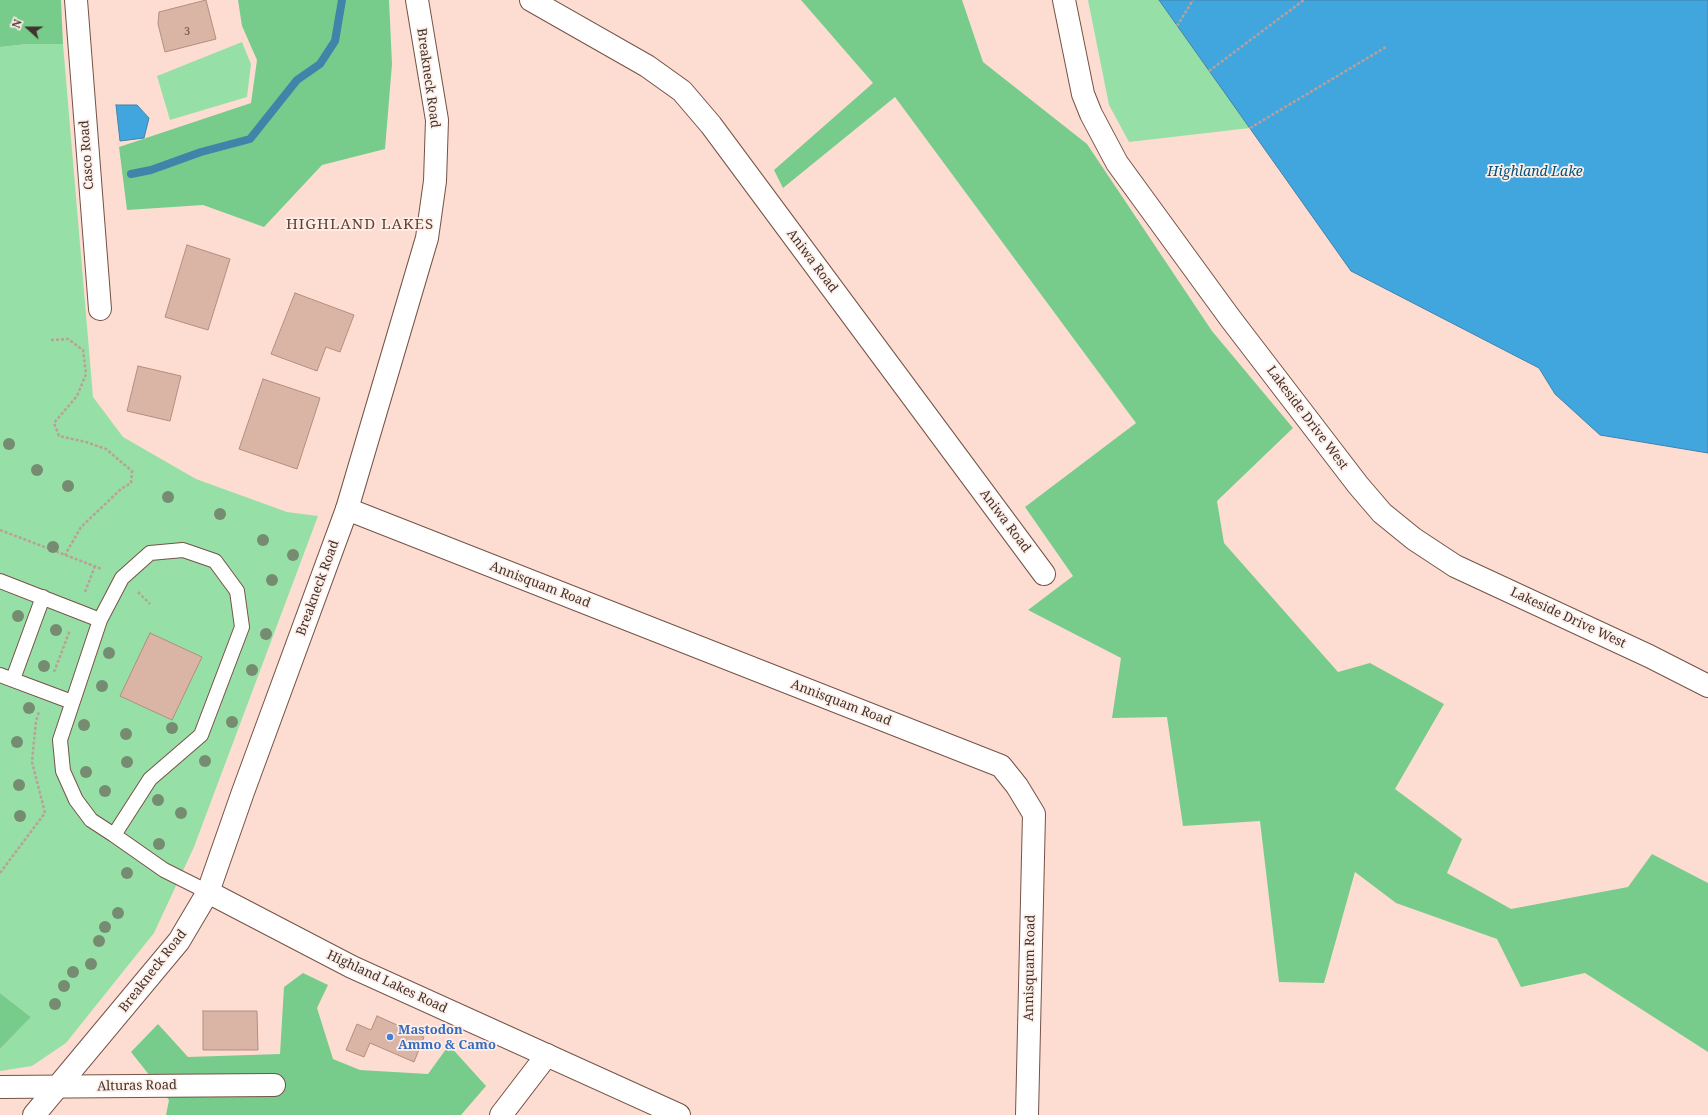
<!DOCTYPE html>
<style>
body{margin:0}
#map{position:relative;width:1708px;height:1115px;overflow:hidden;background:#fdddd1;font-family:"Noto Serif",serif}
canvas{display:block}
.north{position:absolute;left:8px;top:8px;width:40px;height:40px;-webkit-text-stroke:3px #feeee8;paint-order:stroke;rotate:291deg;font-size:11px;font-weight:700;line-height:16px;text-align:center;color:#41322c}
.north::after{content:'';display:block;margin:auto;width:14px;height:18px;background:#41322c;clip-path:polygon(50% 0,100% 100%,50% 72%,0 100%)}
</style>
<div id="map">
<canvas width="1708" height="1115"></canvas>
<div class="north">N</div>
</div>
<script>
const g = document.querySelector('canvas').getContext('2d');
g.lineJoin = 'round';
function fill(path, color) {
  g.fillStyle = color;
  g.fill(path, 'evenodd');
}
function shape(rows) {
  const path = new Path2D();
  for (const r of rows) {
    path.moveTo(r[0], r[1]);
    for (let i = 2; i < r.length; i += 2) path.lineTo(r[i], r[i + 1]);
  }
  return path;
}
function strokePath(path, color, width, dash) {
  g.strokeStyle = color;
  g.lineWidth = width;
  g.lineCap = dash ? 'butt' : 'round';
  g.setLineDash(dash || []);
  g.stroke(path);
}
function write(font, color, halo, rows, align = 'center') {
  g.font = font + ' "Noto Serif",serif';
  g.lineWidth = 3.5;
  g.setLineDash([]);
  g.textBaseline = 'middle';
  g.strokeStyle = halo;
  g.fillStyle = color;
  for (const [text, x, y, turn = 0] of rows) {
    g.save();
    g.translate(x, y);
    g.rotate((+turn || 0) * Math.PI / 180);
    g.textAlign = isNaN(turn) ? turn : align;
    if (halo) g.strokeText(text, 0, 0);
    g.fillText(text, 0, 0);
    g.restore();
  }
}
fill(shape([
 [1088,0,1159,0,1250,128,1129,142,1109,105],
 [242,42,251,64,247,97,170,120,157,76],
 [27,44,63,44,93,397,123,437,196,479,287,512,318,516,194,847,154,933,66,1043,32,1066,0,1071,0,1049,31,1017,0,993,0,47]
]), '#96e0a7');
fill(shape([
 [0,0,61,0,63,44,27,44,0,47],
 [238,0,389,0,392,64,385,149,322,165,264,227,203,205,127,210,119,147,251,103,257,60,242,26],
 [801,0,962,0,983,62,1087,144,1212,331,1293,428,1217,501,1224,543,1338,672,1370,663,1444,704,1395,789,1462,839,1447,873,1511,909,1628,887,1652,854,1708,883,1708,1052,1585,973,1521,987,1497,939,1396,903,1355,872,1324,983,1279,982,1260,821,1183,826,1167,717,1112,718,1121,658,1028,610,1073,576,1025,507,1136,423,895,97,783,188,774,170,873,83],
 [303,973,328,985,317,1008,333,1059,360,1070,428,1074,449,1045,486,1086,461,1115,166,1115,169,1100,131,1052,158,1024,188,1057,280,1054,284,987],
 [0,993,31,1017,0,1049]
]), '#77cc8c');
const water = shape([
 [1159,0,1708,0,1708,453,1600,435,1555,394,1539,368,1351,271,1159,0],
 [116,105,137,105,149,118,144,138,120,141,116,105]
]);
fill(water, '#41a6de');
strokePath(water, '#4183a9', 1);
strokePath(shape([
 [131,174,151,170,201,152,250,139,297,80,320,64,335,41,342,0]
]), '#4183a9', 8);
const building = shape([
 [206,0,216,39,165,52,158,24,159,12,206,0],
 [187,245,230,259,208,330,165,317,187,245],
 [295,293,354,315,340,352,326,347,317,371,271,354,295,293],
 [138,366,181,376,170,421,127,411,138,366],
 [263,379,320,398,297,469,239,449,263,379],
 [150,633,202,657,172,720,120,696,150,633],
 [203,1011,257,1011,258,1050,203,1050,203,1011],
 [377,1016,424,1037,414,1062,370,1043,364,1057,346,1050,357,1024,371,1030,377,1016]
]);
fill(building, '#dab4a5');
strokePath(building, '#b38e80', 1);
const service = shape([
 [183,550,215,561,237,591,242,627,201,735,150,779,114,835,91,820,76,800,63,771,60,740,100,620,122,578,150,553,183,550],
 [0,581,100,620],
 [0,675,72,702],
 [13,679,43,597],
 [114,835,164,870,208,892]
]);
const minor = shape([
 [76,0,100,309],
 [531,0,647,66,682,91,711,125,1044,574],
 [1064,0,1083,94,1091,114,1117,163,1230,318,1358,485,1382,513,1414,539,1455,566,1649,656,1708,686],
 [347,509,1001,766,1017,786,1034,814,1027,1115],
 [0,1087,274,1085],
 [501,1115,547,1055]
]);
const tertiary = shape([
 [208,892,352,967,679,1115],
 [34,1115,179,941,208,892,243,792,347,509,427,238,435,181,437,120,417,0]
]);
strokePath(service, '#755347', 16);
strokePath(minor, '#755347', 24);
strokePath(tertiary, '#755347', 24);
strokePath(shape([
 [1177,26,1193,0],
 [1209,71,1304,0],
 [1250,128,1386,47],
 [51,340,68,339,83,350,86,374,77,396,54,423,59,436,86,442,106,449,132,471,131,483,121,489,81,527,65,555],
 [0,530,102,569],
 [85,592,95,566],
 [138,592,150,604],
 [54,672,70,630],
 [0,873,45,813,32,762,36,721,39,712]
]), '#baa096', 2.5, [3, 2]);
strokePath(service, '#fff', 14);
strokePath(minor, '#fff', 22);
strokePath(tertiary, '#fff', 22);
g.fillStyle = '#758c70';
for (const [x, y] of [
 [9,444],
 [37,470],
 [68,486],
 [168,497],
 [220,514],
 [263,540],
 [53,547],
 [293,555],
 [272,580],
 [18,616],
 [56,630],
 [266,634],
 [109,653],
 [44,666],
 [252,670],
 [102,686],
 [29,708],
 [232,722],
 [84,725],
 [172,728],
 [126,734],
 [17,742],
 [205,761],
 [127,762],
 [86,772],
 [19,785],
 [105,791],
 [158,800],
 [181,813],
 [20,816],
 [159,844],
 [127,873],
 [118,913],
 [105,927],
 [99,941],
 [91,964],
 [73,972],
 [64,986],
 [55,1004]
]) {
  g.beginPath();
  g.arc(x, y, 6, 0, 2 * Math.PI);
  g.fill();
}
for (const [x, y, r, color] of [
 [390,1037,4,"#3f7fe0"]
]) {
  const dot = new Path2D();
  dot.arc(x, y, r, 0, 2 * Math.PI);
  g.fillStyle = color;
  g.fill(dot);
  strokePath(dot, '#feeee8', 1.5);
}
write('11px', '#67524a', null, [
 ["3",187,32]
]);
write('13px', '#41322c', '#feeee8', [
 ["Breakneck Road",428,78,82],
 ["Casco Road",87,155,-94],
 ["Aniwa Road",812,261,53],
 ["Lakeside Drive West",1307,418,53],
 ["Aniwa Road",1005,521,53],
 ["Annisquam Road",540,585,21],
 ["Breakneck Road",318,588,-70],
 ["Lakeside Drive West",1568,618,25],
 ["Annisquam Road",841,703,21],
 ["Annisquam Road",1030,968,-89],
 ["Breakneck Road",153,971,-52],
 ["Highland Lakes Road",387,982,25],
 ["Alturas Road",137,1086,-1]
]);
write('bold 13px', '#366cbe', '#feeee8', [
 ["Mastodon",398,1030],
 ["Ammo & Camo",398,1045]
], 'left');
write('italic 14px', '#005379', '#feeee8', [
 ["Highland Lake",1535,172]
]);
g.letterSpacing = '1px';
write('15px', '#624236', '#feeee8', [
 ["HIGHLAND LAKES",360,225]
]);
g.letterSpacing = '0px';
</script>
